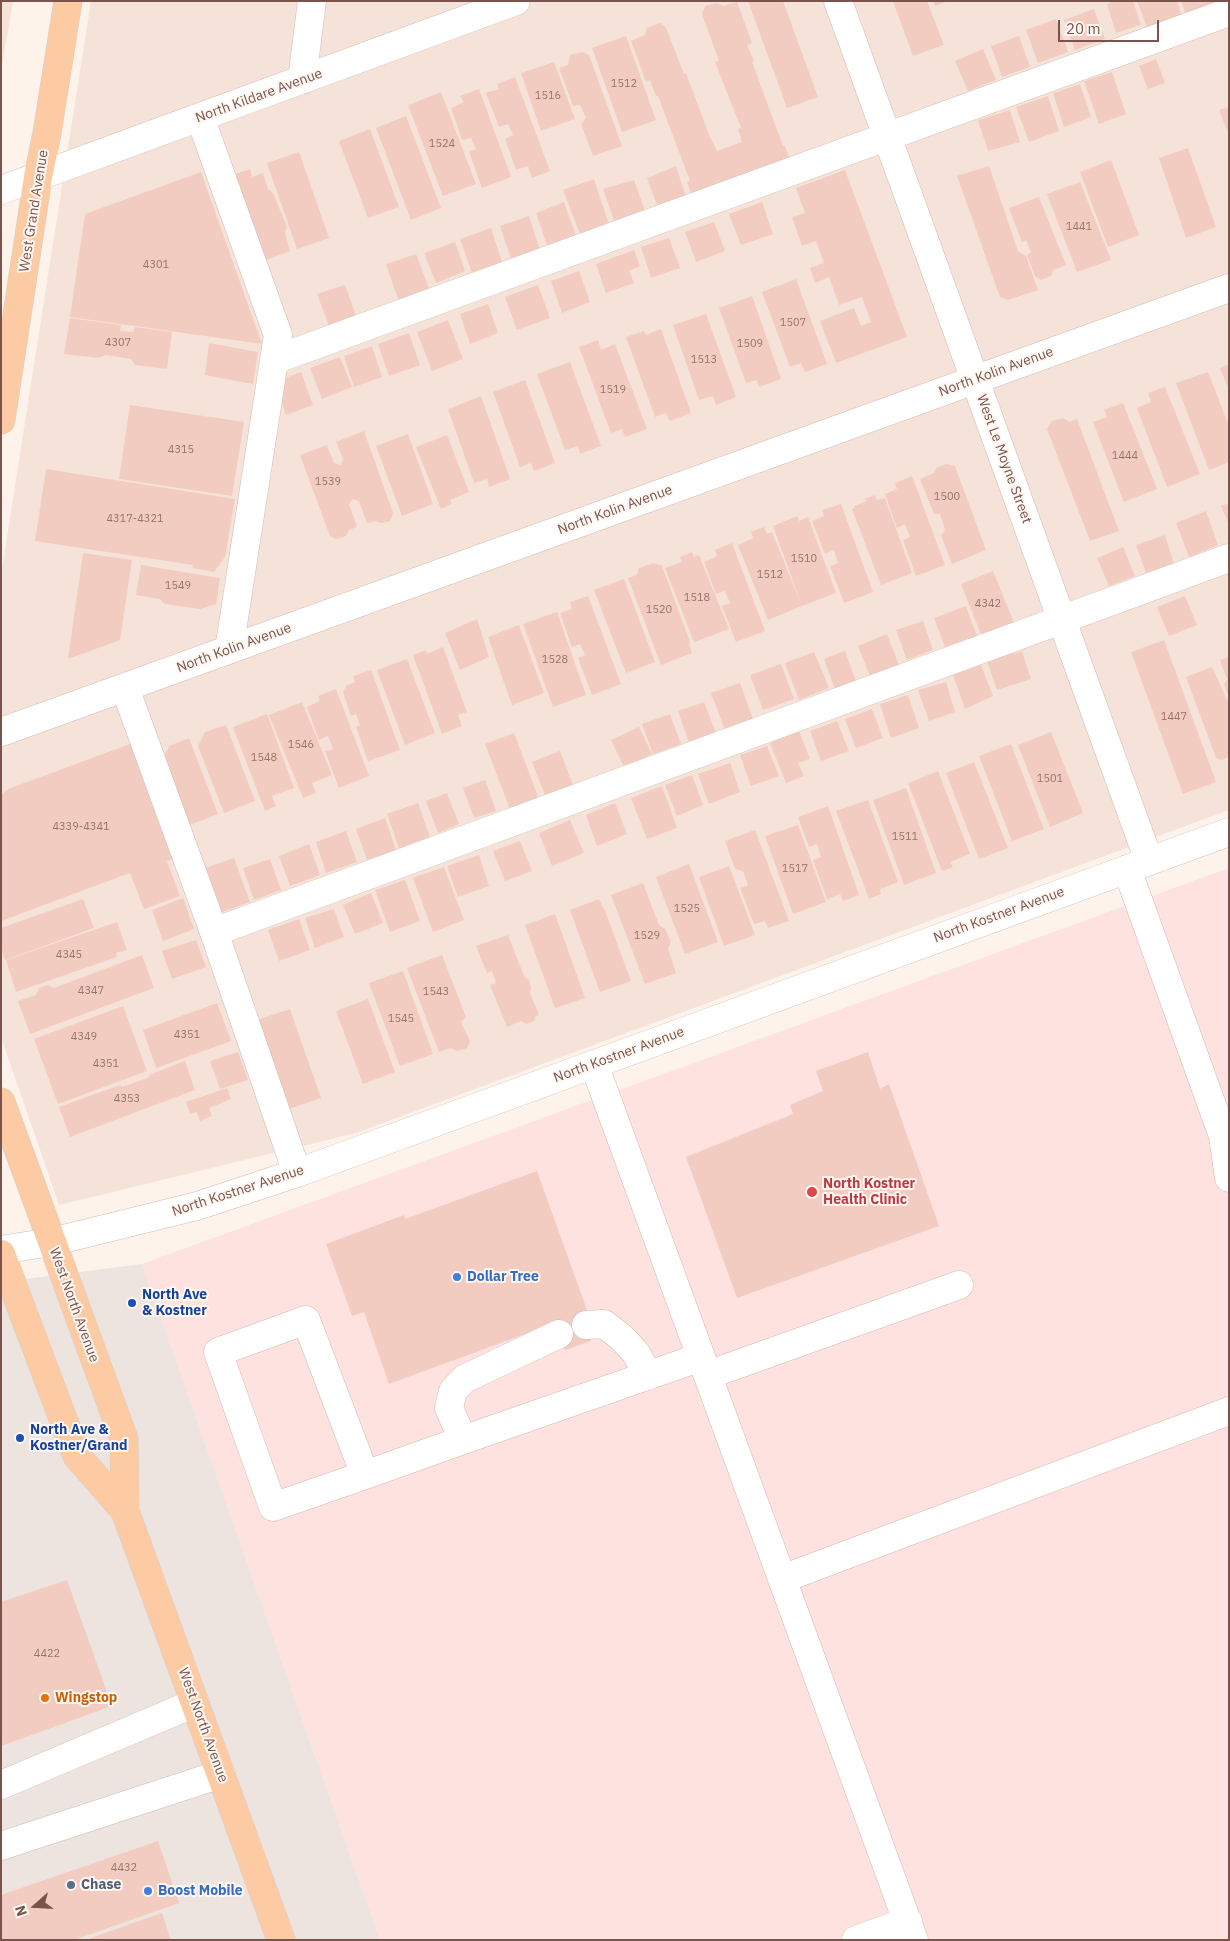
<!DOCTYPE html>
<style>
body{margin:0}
#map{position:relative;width:1230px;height:1941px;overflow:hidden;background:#fdf3eb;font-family:"IBM Plex Sans",sans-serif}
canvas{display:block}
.frame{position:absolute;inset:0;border:2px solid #7a544c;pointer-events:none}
.north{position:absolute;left:10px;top:1881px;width:50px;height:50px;-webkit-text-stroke:4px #fff7f2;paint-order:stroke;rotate:251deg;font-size:14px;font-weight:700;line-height:20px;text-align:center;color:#7a544c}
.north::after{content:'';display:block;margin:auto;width:18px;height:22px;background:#7a544c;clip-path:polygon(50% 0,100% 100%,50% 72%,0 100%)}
.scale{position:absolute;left:1058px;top:20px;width:101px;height:22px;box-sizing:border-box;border:2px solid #7a544c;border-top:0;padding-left:6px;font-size:15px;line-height:18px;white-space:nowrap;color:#7a544c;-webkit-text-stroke:4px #fff7f2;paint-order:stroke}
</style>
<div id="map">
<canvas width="1230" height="1941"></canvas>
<div class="frame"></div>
<div class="north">N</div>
<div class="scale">20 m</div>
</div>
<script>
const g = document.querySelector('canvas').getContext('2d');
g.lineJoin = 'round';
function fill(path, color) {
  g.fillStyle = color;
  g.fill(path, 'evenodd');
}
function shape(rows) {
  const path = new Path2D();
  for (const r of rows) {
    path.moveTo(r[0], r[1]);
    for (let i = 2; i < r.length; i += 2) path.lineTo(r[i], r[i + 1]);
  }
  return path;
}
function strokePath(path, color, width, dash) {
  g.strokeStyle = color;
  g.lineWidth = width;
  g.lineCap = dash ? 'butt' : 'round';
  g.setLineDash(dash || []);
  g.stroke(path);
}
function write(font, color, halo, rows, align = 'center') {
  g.font = font + ' "IBM Plex Sans",sans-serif';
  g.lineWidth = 4;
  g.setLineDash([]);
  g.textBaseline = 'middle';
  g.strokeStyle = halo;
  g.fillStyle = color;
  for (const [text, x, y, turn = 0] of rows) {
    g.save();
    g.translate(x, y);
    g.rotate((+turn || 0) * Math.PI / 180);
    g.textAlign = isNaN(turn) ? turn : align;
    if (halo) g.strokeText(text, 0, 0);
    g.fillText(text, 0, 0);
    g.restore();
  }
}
fill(shape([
 [1,1,13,1,1,71],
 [91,1,1229,1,1229,810,356,1133,59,1205,1,1037,1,575]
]), '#f5e3d9');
fill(shape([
 [1229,868,1229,1940,380,1940,142,1264]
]), '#fde2df');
fill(shape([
 [142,1264,380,1940,1,1940,1,1282]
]), '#ede4e0');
fill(shape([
 [748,1,783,1,818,97,787,108],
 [893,1,927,1,944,45,913,56],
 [933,1,949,1,935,6],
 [1114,1,1133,1,1141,25,1116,33,1107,4],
 [1137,1,1177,1,1182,17,1148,30],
 [1181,1,1218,1,1186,14],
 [737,2,752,43,747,45,754,61,752,62,783,146,785,146,790,159,692,196,687,182,690,181,658,96,656,96,650,80,646,82,631,41,645,35,647,28,660,23,666,28,684,74,686,73,711,140,712,140,717,151,742,142,738,129,741,128,715,62,719,61,702,14,705,6,717,3,723,6],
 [1094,9,1105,39,1075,50,1064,20],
 [1056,19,1068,52,1038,63,1026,30],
 [626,36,656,120,622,132,592,48],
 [1019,36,1030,67,1002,77,991,46],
 [983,49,996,80,968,91,955,61],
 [582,52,589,55,622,146,593,156,581,124,586,118,580,105,573,106,559,68,568,65,570,55],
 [1156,59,1165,83,1148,89,1139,66],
 [554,62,575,119,541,131,521,73],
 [1112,72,1126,114,1099,124,1084,81],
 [515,77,550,171,532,178,528,166,516,170,505,139,513,135,508,124,499,127,486,93,499,89,497,84],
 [1080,84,1091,117,1064,127,1053,93],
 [479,89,511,177,482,188,469,152,476,149,471,138,462,140,451,108,464,102,460,96],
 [441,92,476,184,443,196,408,105],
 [1048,96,1059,131,1029,142,1016,107],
 [1229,107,1229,135,1219,110],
 [1010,110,1020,142,988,151,978,120],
 [406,116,441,208,411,220,376,128],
 [370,129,399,207,368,218,339,141],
 [1188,148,1216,227,1186,238,1159,158],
 [299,152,329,238,297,249,267,163],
 [1111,160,1139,235,1108,247,1080,172],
 [676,166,687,199,659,210,647,178],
 [989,166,1018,251,1026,256,1038,290,1008,300,1000,297,957,176],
 [250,169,252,177,263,173,268,189,273,193,287,227,285,233,290,251,261,262,229,176],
 [845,170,907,337,836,363,820,321,854,308,861,326,871,322,862,297,839,305,829,277,815,283,810,268,824,263,816,241,802,246,792,217,805,213,796,188],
 [201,172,262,344,70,317,85,214],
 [594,179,609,224,580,234,563,190],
 [634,180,645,211,615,223,603,189],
 [1080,182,1111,260,1077,272,1047,194],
 [1039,197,1066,265,1053,270,1051,276,1041,280,1035,276,1027,255,1031,252,1026,240,1022,242,1009,208],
 [564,202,576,236,547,245,536,213],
 [762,202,773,234,741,245,729,214],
 [529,216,540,250,511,259,500,226],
 [714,222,725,251,696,262,685,232],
 [491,228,502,262,472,273,460,239],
 [669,238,680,268,651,278,641,247],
 [455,242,465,271,436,283,424,253],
 [634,250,640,266,629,271,634,283,606,293,596,264],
 [416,254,430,291,399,302,386,264],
 [579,271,590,302,562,313,551,281],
 [796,279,827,364,805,372,801,363,790,367,762,292],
 [345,285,356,316,329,326,317,294],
 [538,285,550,318,517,330,505,297],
 [752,296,781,379,759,387,757,380,746,383,719,308],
 [488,304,498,333,470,344,460,314],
 [706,314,736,397,716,405,713,396,699,400,673,325],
 [70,318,121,325,120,331,133,332,135,327,172,332,167,369,135,365,131,359,106,355,98,358,64,354],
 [448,320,463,359,432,371,417,332],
 [661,329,691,413,670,421,666,413,655,417,626,337,644,331,646,335],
 [409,333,420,365,389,376,378,344],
 [598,340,601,350,615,344,647,429,625,437,622,429,611,433,579,347],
 [209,343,258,352,253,384,205,375],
 [372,346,382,377,354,387,344,356],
 [340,357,352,387,322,399,310,368],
 [570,362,601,446,580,454,578,446,565,450,537,374],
 [1229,364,1229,390,1220,368],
 [301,372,313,405,286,415,278,390,280,380],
 [1208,372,1229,426,1229,462,1209,470,1176,383],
 [525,380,555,463,534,471,531,463,520,467,493,392],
 [1165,387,1200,474,1167,487,1137,408,1151,402,1148,393],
 [481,396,510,479,489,487,487,479,474,483,448,409],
 [1123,403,1157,489,1124,502,1093,422,1107,417,1104,410],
 [130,405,244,422,232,496,119,479],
 [1063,418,1069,422,1077,419,1119,531,1090,541,1047,429,1052,421],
 [364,431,393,513,390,521,381,523,375,521,367,523,359,501,353,499,349,504,357,527,349,530,346,536,336,539,330,536,300,455,327,445,334,463,341,465,343,459,336,442],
 [408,434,433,504,402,516,376,446],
 [447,435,469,492,450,500,452,504,441,509,416,447],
 [946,464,955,466,986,550,952,564,941,535,945,530,940,514,934,514,920,479,934,473,936,468],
 [46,469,235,499,225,557,214,572,192,568,193,565,35,541],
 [912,476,945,565,916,576,903,540,910,537,905,524,897,528,885,494,897,489,895,483],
 [875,495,877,500,885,498,912,573,881,585,852,509,855,508,854,506,867,501,865,499],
 [1229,503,1229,525,1221,506],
 [841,504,873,592,844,603,830,566,838,563,834,550,825,554,812,521,824,516,822,510],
 [1206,511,1218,545,1189,557,1176,523],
 [797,516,799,521,808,517,836,593,802,606,773,526],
 [764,527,767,534,772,532,802,606,768,620,738,545,753,538,751,532],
 [1165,535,1174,564,1146,573,1136,545],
 [732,543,765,631,736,642,722,606,730,603,725,591,716,594,704,562,717,556,715,550],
 [1123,547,1135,576,1109,586,1097,558],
 [692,552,694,557,699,555,729,629,694,642,665,568,682,562,680,557],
 [83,553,132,560,120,640,68,659],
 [654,563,662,566,690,642,689,644,692,653,661,665,628,578,637,575,639,568],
 [141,565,220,578,216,604,200,609,164,604,160,599,136,595],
 [993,571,1015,625,982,637,961,584],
 [624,579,655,662,626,673,594,590],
 [588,596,621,684,592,695,578,658,585,655,580,644,572,647,560,613,572,609,570,602],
 [1185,596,1197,625,1169,636,1157,607],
 [966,606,977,636,945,647,934,618],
 [557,612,586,695,553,707,523,624],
 [477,619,489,657,460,670,445,633],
 [923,621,933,650,907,660,896,630],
 [519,625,544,693,512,705,488,637],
 [887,634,899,665,870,676,858,646],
 [1164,640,1216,782,1183,794,1131,652],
 [443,647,467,712,458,715,462,726,442,734,413,655,426,650,427,654],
 [845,651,856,681,835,689,824,659],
 [1022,651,1031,679,997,690,987,661],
 [814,652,829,688,799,700,785,663],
 [1229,657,1229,696,1224,685,1227,680,1220,660],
 [407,659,435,733,405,745,377,670],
 [781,664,794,699,763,710,750,675],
 [981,665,993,696,965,709,953,675],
 [1212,667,1229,704,1229,757,1222,760,1216,758,1186,677],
 [371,670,400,750,368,761,356,727,360,725,356,714,351,716,343,692,346,686,355,682,353,676],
 [946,682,955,712,929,721,918,690],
 [740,683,753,719,725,730,711,693],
 [336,689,369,776,339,788,325,751,333,749,328,736,319,740,307,707,320,701,318,696],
 [908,695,919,728,891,738,880,704],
 [302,702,332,775,312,783,316,793,303,798,269,715],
 [704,702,716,733,689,743,678,711],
 [872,709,883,738,856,748,845,719],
 [267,714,294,788,272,796,276,806,265,811,233,727],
 [670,714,681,744,653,754,642,724],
 [837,721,849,751,821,761,810,731],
 [226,725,255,801,224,813,198,746,205,732],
 [639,727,652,754,624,767,611,740],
 [799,731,810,759,798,763,804,776,786,783,770,743],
 [1051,732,1083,813,1050,827,1018,745],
 [514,733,539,799,510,809,485,744],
 [189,738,218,814,187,826,161,759,167,751,169,746],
 [130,744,172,859,167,861,180,896,144,909,130,873,1,921,1,795,8,789],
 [1011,744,1044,829,1012,841,979,756],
 [767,746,779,776,751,786,740,755],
 [560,751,573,785,545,795,532,762],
 [974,762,1008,848,979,859,946,773],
 [730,763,740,792,709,804,698,774],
 [938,771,970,854,950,862,953,867,942,871,908,783],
 [692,775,703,805,677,816,665,785],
 [485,780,496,811,474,818,463,788],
 [662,786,677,828,647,839,631,798],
 [906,788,936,873,904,885,873,800],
 [447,793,459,824,438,833,426,801],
 [868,800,898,882,880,889,881,894,869,899,836,811],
 [418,803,430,837,399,848,387,814],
 [615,803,627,834,597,846,586,815],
 [828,806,859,895,843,901,840,894,827,899,813,860,821,857,817,844,809,847,798,817],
 [385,818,396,850,367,860,356,829],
 [570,820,584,853,552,866,539,833],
 [798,825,826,902,793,914,765,836],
 [755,830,789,921,768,928,765,921,754,924,740,888,748,885,743,871,735,869,725,841],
 [346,831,357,862,326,873,316,842],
 [520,841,532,871,505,881,493,851],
 [309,844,320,875,290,886,279,856],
 [479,855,489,886,458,897,447,866],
 [234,858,250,902,222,912,205,868],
 [270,859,281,890,254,900,243,868],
 [689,864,718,942,685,954,656,877],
 [729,866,755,935,724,946,699,877],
 [444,867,464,920,433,932,413,878],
 [405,880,420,921,390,932,375,890],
 [643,883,659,925,665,929,671,942,668,948,676,973,645,984,611,895],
 [371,893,383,923,355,934,343,905],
 [183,898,194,929,163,941,152,910],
 [83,899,94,928,5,960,1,948,1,928],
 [599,899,603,908,604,908,631,981,600,992,570,910],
 [334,909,344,937,315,948,305,918],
 [555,914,585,998,555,1008,525,925],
 [299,919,310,950,279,961,268,930],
 [117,922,127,950,116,953,117,957,16,992,6,960],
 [508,935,524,976,529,980,531,988,530,993,539,1015,536,1016,534,1021,526,1024,521,1021,507,1027,490,985,496,983,492,971,487,973,476,946],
 [196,940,206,967,172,979,162,951],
 [142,955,154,988,30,1034,18,1001,36,995,39,988,48,985,54,988],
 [442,955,466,1017,461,1022,470,1041,467,1048,457,1051,450,1048,439,1052,407,968],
 [403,971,433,1054,400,1066,369,983],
 [368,999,395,1072,363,1084,336,1011],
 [217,1003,231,1041,156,1068,143,1030],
 [123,1006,147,1071,58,1104,34,1039],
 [290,1009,321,1098,289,1109,257,1020],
 [238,1052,248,1080,220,1089,210,1061],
 [868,1052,880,1089,889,1084,939,1226,737,1298,686,1157,793,1114,790,1105,823,1091,816,1071],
 [185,1061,195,1090,70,1137,59,1107,120,1085,122,1087,150,1077,149,1075],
 [227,1088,231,1099,209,1108,212,1116,200,1121,197,1112,190,1114,186,1102],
 [537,1171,587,1310,582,1312,591,1341,565,1350,555,1323,389,1384,364,1312,352,1316,326,1244,404,1215,405,1219],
 [67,1580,112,1706,1,1746,1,1602],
 [158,1841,179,1903,74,1940,1,1940,1,1895],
 [162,1913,171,1940,88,1940,88,1939]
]), '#f3ccc1');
const minor = shape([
 [838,1,1149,861],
 [302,80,312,1],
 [200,117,278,335,229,650],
 [1,190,516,1],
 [274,360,1229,12],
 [125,688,214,932,297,1173],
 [1,732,1229,288],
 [1127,869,1223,1136,1229,1178],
 [214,932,1229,558],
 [594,1064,914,1940],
 [1,1250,51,1242,197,1206,297,1173,1229,832],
 [586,1325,604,1324,621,1337,636,1353,648,1376],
 [708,1375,959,1285],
 [463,1440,449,1408,453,1391,464,1379,559,1334],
 [365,1475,306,1320,218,1352,273,1507,365,1475,463,1440,701,1357],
 [782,1579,1229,1411],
 [1,1785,195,1703],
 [1,1846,221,1774],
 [856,1940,908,1921]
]);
const major = shape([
 [1,420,38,177,47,133,68,1],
 [1,1102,124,1439,125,1511,281,1940],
 [1,1254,77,1456,125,1511]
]);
strokePath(minor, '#d3bbb2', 29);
strokePath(major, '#dacfcd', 29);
strokePath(minor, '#fff', 28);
strokePath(major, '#fccba3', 28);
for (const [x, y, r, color] of [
 [812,1192,6,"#e0444e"],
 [457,1277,5,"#3f7fe0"],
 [132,1303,5,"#1a4fb4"],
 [20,1438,5,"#1a4fb4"],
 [45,1698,5,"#e8710a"],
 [71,1885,5,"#5c6f8a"],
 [148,1891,5,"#3f7fe0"]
]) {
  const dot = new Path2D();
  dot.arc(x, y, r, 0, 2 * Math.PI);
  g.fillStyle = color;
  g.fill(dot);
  strokePath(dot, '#fff7f2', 2);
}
write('11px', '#987269', null, [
 ["1512",624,84],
 ["1516",548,96],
 ["1524",442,144],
 ["1441",1079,227],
 ["4301",156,265],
 ["1507",793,323],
 ["4307",118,343],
 ["1509",750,344],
 ["1513",704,360],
 ["1519",613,390],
 ["4315",181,450],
 ["1444",1125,456],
 ["1539",328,482],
 ["1500",947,497],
 ["4317-4321",135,519],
 ["1510",804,559],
 ["1512",770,575],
 ["1549",178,586],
 ["1518",697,598],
 ["4342",988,604],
 ["1520",659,610],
 ["1528",555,660],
 ["1447",1174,717],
 ["1546",301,745],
 ["1548",264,758],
 ["1501",1050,779],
 ["4339-4341",81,827],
 ["1511",905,837],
 ["1517",795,869],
 ["1525",687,909],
 ["1529",647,936],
 ["4345",69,955],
 ["4347",91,991],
 ["1543",436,992],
 ["1545",401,1019],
 ["4351",187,1035],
 ["4349",84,1037],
 ["4351",106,1064],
 ["4353",127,1099],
 ["4422",47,1654],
 ["4432",124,1868]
]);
write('14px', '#7a544c', '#fff7f2', [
 ["North Kildare Avenue",259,96,-20],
 ["West Grand Avenue",34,211,-81],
 ["North Kolin Avenue",996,372,-20],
 ["West Le Moyne Street",1004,459,70],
 ["North Kolin Avenue",615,510,-20],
 ["North Kolin Avenue",234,648,-20],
 ["North Kostner Avenue",999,915,-20],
 ["North Kostner Avenue",619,1055,-20],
 ["North Kostner Avenue",238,1191,-18],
 ["West North Avenue",74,1305,70],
 ["West North Avenue",203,1725,70]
]);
write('bold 14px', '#be3a42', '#fff7f2', [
 ["North Kostner",823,1184],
 ["Health Clinic",823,1200]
], 'left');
write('bold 14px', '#366cbe', '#fff7f2', [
 ["Dollar Tree",467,1277],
 ["Boost Mobile",158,1891]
], 'left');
write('bold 14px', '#164399', '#fff7f2', [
 ["North Ave",142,1295],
 ["& Kostner",142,1311],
 ["North Ave &",30,1430],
 ["Kostner/Grand",30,1446]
], 'left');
write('bold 14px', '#c56008', '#fff7f2', [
 ["Wingstop",55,1698]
], 'left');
write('bold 14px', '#4e5e75', '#fff7f2', [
 ["Chase",81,1885]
], 'left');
</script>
